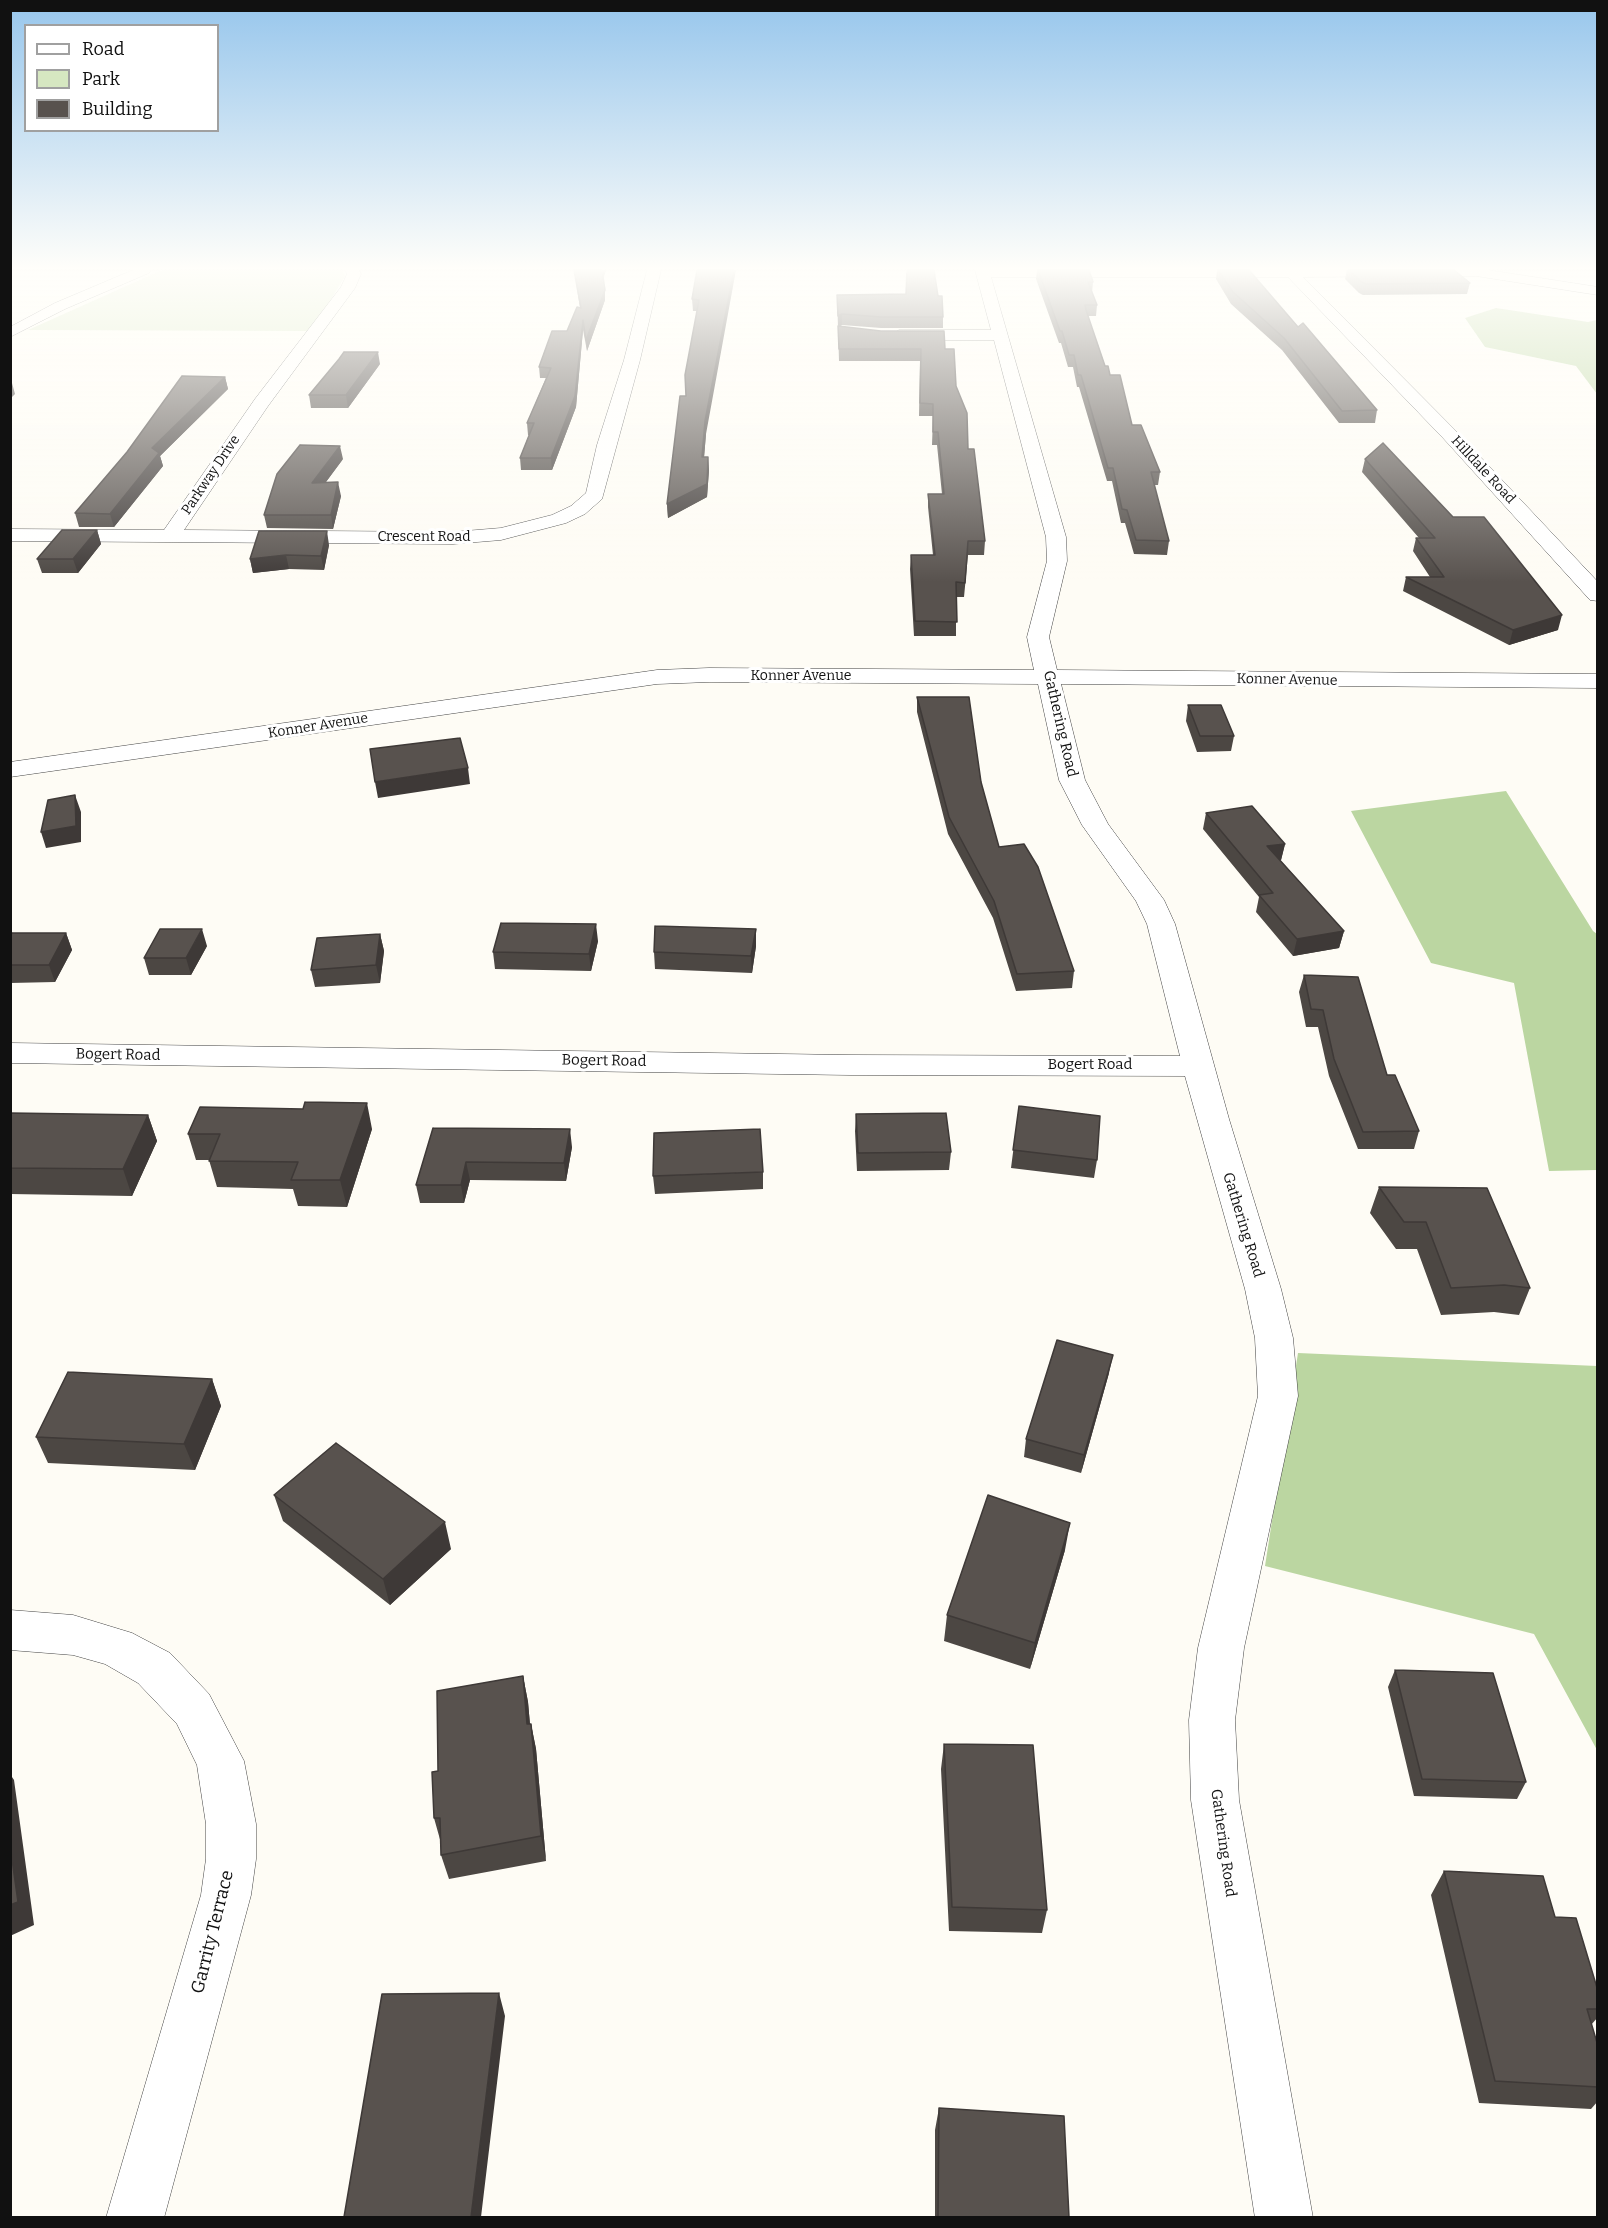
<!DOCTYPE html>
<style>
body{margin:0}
#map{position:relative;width:1608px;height:2228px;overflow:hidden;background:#fefcf5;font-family:Bitter,serif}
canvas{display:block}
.frame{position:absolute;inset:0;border:12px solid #111;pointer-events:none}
.legend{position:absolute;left:24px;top:24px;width:195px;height:108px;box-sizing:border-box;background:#fff;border:2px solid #a0a0a0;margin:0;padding:8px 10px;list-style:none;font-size:18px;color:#111}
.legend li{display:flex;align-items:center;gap:12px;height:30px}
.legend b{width:30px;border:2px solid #a0a0a0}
</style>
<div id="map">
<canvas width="1608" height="2228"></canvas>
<div class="frame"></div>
<ul class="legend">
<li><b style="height:8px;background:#fff"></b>Road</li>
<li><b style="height:16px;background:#d6e7c1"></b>Park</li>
<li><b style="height:16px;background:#58524e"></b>Building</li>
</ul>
</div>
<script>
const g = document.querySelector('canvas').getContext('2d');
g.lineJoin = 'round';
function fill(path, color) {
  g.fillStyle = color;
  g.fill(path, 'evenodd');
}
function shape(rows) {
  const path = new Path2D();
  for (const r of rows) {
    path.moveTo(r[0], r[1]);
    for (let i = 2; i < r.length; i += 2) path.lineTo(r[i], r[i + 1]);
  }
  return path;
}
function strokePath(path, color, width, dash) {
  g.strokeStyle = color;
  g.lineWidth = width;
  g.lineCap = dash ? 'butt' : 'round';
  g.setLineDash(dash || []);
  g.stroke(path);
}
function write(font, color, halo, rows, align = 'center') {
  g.font = font + ' Bitter,serif';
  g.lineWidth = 6;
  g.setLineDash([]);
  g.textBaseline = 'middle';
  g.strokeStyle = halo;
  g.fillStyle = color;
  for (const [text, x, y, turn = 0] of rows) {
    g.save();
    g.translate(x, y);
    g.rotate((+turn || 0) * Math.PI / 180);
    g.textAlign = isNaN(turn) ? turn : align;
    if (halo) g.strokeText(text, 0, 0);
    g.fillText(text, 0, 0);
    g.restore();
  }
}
fill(shape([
 [162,270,343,270,345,276,321,316,307,331,28,330]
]), '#d6e7c1');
fill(shape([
 [1496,308,1588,322,1597,320,1597,394,1576,366,1485,347,1465,318],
 [1506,791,1593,931,1597,934,1597,1170,1549,1171,1514,983,1431,963,1351,811],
 [1298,1353,1597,1366,1597,1750,1534,1634,1265,1566]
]), '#bbd6a1');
const street = shape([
 [133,270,151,270,149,273,65,309,10,337,10,327,55,303,133,270],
 [345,270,359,270,361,274,355,288,268,406,184,530,453,532,501,528,552,515,571,506,586,493,597,445,624,360,647,270,661,270,640,360,602,499,585,514,566,523,501,540,453,544,10,541,10,529,164,530,255,399,341,287,347,274,345,270],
 [975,270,1488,270,1598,287,1598,295,1476,276,1303,277,1455,430,1598,582,1598,601,1590,600,1443,438,1288,277,991,277,1066,537,1067,561,1049,637,1057,670,1598,674,1598,688,1061,684,1085,780,1108,824,1164,900,1175,924,1229,1119,1281,1289,1293,1338,1298,1396,1244,1648,1235,1720,1239,1800,1313,2218,1255,2218,1191,1800,1189,1720,1198,1648,1258,1396,1255,1338,1245,1289,1185,1076,850,1075,10,1063,10,1043,850,1055,1180,1056,1147,924,1136,901,1082,825,1059,780,1038,684,709,682,657,684,10,777,10,762,657,670,709,668,1034,670,1027,637,1047,561,1046,537,994,340,899,340,891,335,899,330,991,330,975,270],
 [10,1610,73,1615,132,1633,170,1653,209,1694,244,1761,256,1824,256,1859,251,1895,164,2218,106,2218,201,1895,206,1859,206,1824,197,1765,177,1724,138,1683,105,1664,73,1655,10,1650,10,1610]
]);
strokePath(street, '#444', 1);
fill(street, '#fff');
fill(shape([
 [574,270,606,270,603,279,605,300,587,351,583,330,576,407,552,470,521,470,520,458,529,435,528,435,527,423,546,378,540,378,539,367,567,331,580,308],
 [697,270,706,434,704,457,708,457,709,470,707,497,668,518,667,504,686,396,697,311,693,311,692,299],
 [1037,270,1089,270,1093,282,1092,293,1097,305,1096,316,1088,316,1105,366,1110,375,1132,425,1160,472,1158,485,1154,485,1169,541,1167,555,1134,554,1125,523,1121,523,1112,481,1107,481,1079,387,1077,387,1073,367,1068,367,1061,343,1059,343,1036,279],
 [1217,270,1249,270,1298,327,1377,410,1375,423,1339,423,1282,350,1231,304,1216,279],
 [1347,270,1454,270,1470,283,1467,294,1363,295,1359,293,1345,279],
 [837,295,938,296,943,317,943,328,881,328,842,325,840,326,945,349,956,386,985,541,984,555,968,555,964,597,956,597,956,636,914,636,910,569,911,555,933,555,928,507,928,494,942,494,937,445,932,445,933,416,919,416,920,361,839,361],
 [380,364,348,408,311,408,309,395],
 [225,377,228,389,160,456,163,466,114,527,79,527,75,513],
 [343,459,325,483,341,496,333,529,267,528,264,515],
 [1365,459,1558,630,1509,645,1403,591,1406,577,1430,577,1413,551,1416,538,1419,538,1362,472],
 [97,530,101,544,78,573,42,573,37,559],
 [329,545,324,570,289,569,253,573,250,559],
 [917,697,981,782,999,847,1074,971,1072,988,1016,991,993,918,948,834,917,712],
 [1188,705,1234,736,1231,751,1197,752,1186,721],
 [1206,813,1285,844,1281,860,1280,860,1344,931,1339,948,1293,956,1256,912,1259,897,1203,829],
 [66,933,72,950,55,982,10,983,10,936],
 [380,934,384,951,380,983,315,987,311,970],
 [598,941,591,971,495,969,493,952],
 [207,946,191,975,149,975,144,958],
 [756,946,752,973,655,969,654,952],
 [1304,975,1387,1075,1419,1131,1414,1149,1358,1149,1329,1076,1318,1027,1306,1027,1299,992],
 [1019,1106,1097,1160,1094,1178,1011,1168],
 [10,1113,148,1115,157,1141,132,1196,10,1194],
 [856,1114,951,1152,949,1170,857,1171,855,1131],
 [433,1128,572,1147,566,1181,470,1180,464,1203,420,1203,416,1185],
 [372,1129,347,1207,298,1206,293,1189,217,1187,209,1160,196,1160,188,1134],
 [763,1172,763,1189,655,1194,653,1176],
 [1379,1187,1530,1288,1519,1315,1494,1312,1441,1315,1417,1249,1396,1249,1370,1213],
 [1109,1373,1081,1473,1024,1457,1026,1439],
 [212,1379,221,1406,195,1470,48,1463,36,1437],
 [274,1495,451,1549,390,1605,283,1521],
 [1065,1550,1030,1669,944,1641,947,1615],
 [1395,1670,1526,1782,1517,1799,1414,1796,1388,1687],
 [523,1676,528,1702,530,1724,531,1724,536,1749,546,1861,449,1879,441,1855,441,1843,434,1818,438,1771],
 [944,1744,1047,1910,1042,1933,949,1931,941,1769],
 [1444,1871,1555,1917,1598,1991,1598,2017,1591,2025,1598,2046,1598,2101,1591,2109,1479,2103,1431,1895],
 [939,2108,1069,2217,935,2217,935,2130]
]), '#4c4743');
fill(shape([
 [602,270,606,270,602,280],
 [734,270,736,270,706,434,703,470,702,457,705,421],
 [605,290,605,300,587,351,586,340],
 [842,314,842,325,838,327,838,316],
 [583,320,583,330,576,407,552,470,551,458],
 [378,352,380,364,348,408,346,395],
 [225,377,228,389,160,456,163,466,114,527,110,514,152,448],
 [12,383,15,394,10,399,10,385],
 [340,446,343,459,315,497,312,483],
 [708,457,709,470,707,497,668,518,667,504],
 [338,482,341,496,333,529,331,515],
 [97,530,101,544,78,573,73,559],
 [327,531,329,545,324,570,321,556],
 [286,555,289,569,253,573,250,559],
 [1562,615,1558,630,1509,645,1513,630],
 [468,768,470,784,378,798,375,782],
 [75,795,81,812,81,842,46,848,41,832],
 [1285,844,1281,860,1263,863,1267,846],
 [596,924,598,941,591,971,589,954],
 [202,929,207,946,191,975,186,958],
 [756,929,756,946,752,973,751,956],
 [1344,931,1339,948,1293,956,1297,939],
 [66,933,72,950,55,982,49,965],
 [380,934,384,951,380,983,376,965],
 [367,1103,372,1129,347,1207,340,1180],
 [148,1115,157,1141,132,1196,123,1169],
 [570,1129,572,1147,566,1181,564,1163],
 [466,1162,470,1180,464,1203,461,1185],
 [1113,1355,1109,1373,1081,1473,1084,1455],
 [212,1379,221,1406,195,1470,184,1444],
 [445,1522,451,1549,390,1605,383,1579],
 [1070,1523,1065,1550,1030,1669,1035,1643],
 [523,1676,528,1702,532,1749,527,1724],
 [531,1724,536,1749,546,1861,541,1836],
 [10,1774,14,1780,34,1925,10,1936],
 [499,1993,505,2016,481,2217,471,2217]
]), '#3e3937');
const building = shape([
 [574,270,602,270,605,290,586,340,583,320,575,396,551,458,520,458,534,423,527,423,551,368,539,367,552,331,567,331,577,307,581,308,574,270],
 [697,270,734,270,705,421,702,457,708,457,707,484,667,504,680,396,686,396,685,375,699,300,692,299,697,270],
 [907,270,934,270,938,296,942,296,943,317,881,317,842,314,838,316,837,295,906,294,907,270],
 [1038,270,1089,270,1093,282,1088,282,1097,305,1085,305,1086,310,1105,366,1108,366,1110,375,1120,375,1132,425,1141,425,1160,472,1151,472,1169,541,1136,540,1127,510,1122,509,1113,468,1108,468,1081,375,1078,375,1074,355,1069,355,1062,331,1060,331,1038,270],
 [1218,270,1249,270,1298,327,1303,323,1377,410,1342,411,1284,338,1233,292,1218,270],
 [1349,270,1454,270,1470,283,1366,284,1361,282,1349,270],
 [838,326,881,331,944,331,945,349,954,349,956,386,967,413,968,449,974,449,985,541,968,541,965,583,956,582,957,622,915,621,911,555,935,555,928,494,944,494,938,432,933,432,933,404,920,403,921,349,839,349,838,326],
 [344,352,378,352,346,395,309,395,339,359,344,352],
 [182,376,225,377,152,448,159,453,110,514,75,513,127,452,182,376],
 [1383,443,1453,517,1484,517,1562,615,1513,630,1406,577,1444,577,1416,538,1435,538,1365,459,1383,443],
 [300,445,340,446,312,483,338,482,331,515,264,515,277,474,300,445],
 [62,530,97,530,73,559,37,559,62,530],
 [259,531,327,531,321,556,286,555,250,559,259,531],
 [917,697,969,697,981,782,999,847,1024,844,1038,867,1074,971,1017,974,994,901,949,817,917,697],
 [1188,705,1221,705,1234,736,1200,736,1188,705],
 [460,738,468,768,375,782,370,749,460,738],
 [75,795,76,826,41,832,48,800,75,795],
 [1252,806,1285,844,1267,846,1344,931,1297,939,1259,895,1273,893,1206,813,1252,806],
 [501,923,596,924,589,954,493,952,501,923],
 [655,926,756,929,751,956,654,952,655,926],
 [160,929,202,929,186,958,144,958,160,929],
 [12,933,66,933,49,965,10,965,10,936,12,933],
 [380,934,376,965,311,970,317,938,380,934],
 [1304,975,1358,977,1387,1075,1395,1075,1419,1131,1363,1132,1334,1059,1323,1010,1311,1009,1304,975],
 [305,1102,367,1103,340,1180,291,1180,298,1162,209,1161,220,1134,188,1134,200,1107,303,1109,305,1102],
 [1019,1106,1100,1116,1097,1160,1013,1150,1019,1106],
 [10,1113,148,1115,123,1169,10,1168,10,1113],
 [946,1113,951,1152,858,1153,856,1114,946,1113],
 [433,1128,570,1129,564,1163,466,1162,461,1185,416,1185,433,1128],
 [760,1129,763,1172,653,1176,654,1133,760,1129],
 [1379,1187,1487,1188,1530,1288,1504,1285,1451,1288,1426,1222,1404,1222,1379,1187],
 [1057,1340,1113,1355,1084,1455,1026,1439,1057,1340],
 [68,1372,212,1379,184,1444,36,1437,68,1372],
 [336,1443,445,1522,383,1579,274,1495,336,1443],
 [988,1495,1070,1523,1035,1643,947,1615,988,1495],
 [1395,1670,1493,1673,1526,1782,1422,1779,1395,1670],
 [523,1676,527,1724,531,1724,541,1836,441,1855,440,1818,434,1818,432,1772,438,1771,437,1691,523,1676],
 [944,1744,1033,1745,1047,1910,952,1907,944,1744],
 [10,1845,18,1902,10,1905,10,1845],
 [1444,1871,1543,1876,1555,1917,1576,1918,1598,1991,1598,2009,1587,2009,1598,2046,1598,2087,1495,2081,1444,1871],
 [499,1993,471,2217,344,2217,382,1994,499,1993],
 [939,2108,1064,2116,1069,2217,938,2217,939,2108]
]);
fill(building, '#58524e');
strokePath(building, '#3e3937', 1.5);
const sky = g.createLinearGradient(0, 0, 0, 582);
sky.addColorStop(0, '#97c6ec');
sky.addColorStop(0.46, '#fffefa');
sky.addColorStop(1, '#fffefa00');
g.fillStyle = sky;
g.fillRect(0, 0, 1608, 582);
write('14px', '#111', '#fff', [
 ["Hilldale Road",1483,470,47],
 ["Parkway Drive",211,475,-56],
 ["Crescent Road",424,537],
 ["Konner Avenue",801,676],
 ["Konner Avenue",1287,680,1],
 ["Konner Avenue",318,726,-9]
]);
write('15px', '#111', '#fff', [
 ["Gathering Road",1060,724,77],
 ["Bogert Road",118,1055,1],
 ["Bogert Road",604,1061,1],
 ["Bogert Road",1090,1065],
 ["Gathering Road",1243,1225,73],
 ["Gathering Road",1223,1843,82]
]);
write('18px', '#111', '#fff', [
 ["Garrity Terrace",213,1932,-76]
]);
</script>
